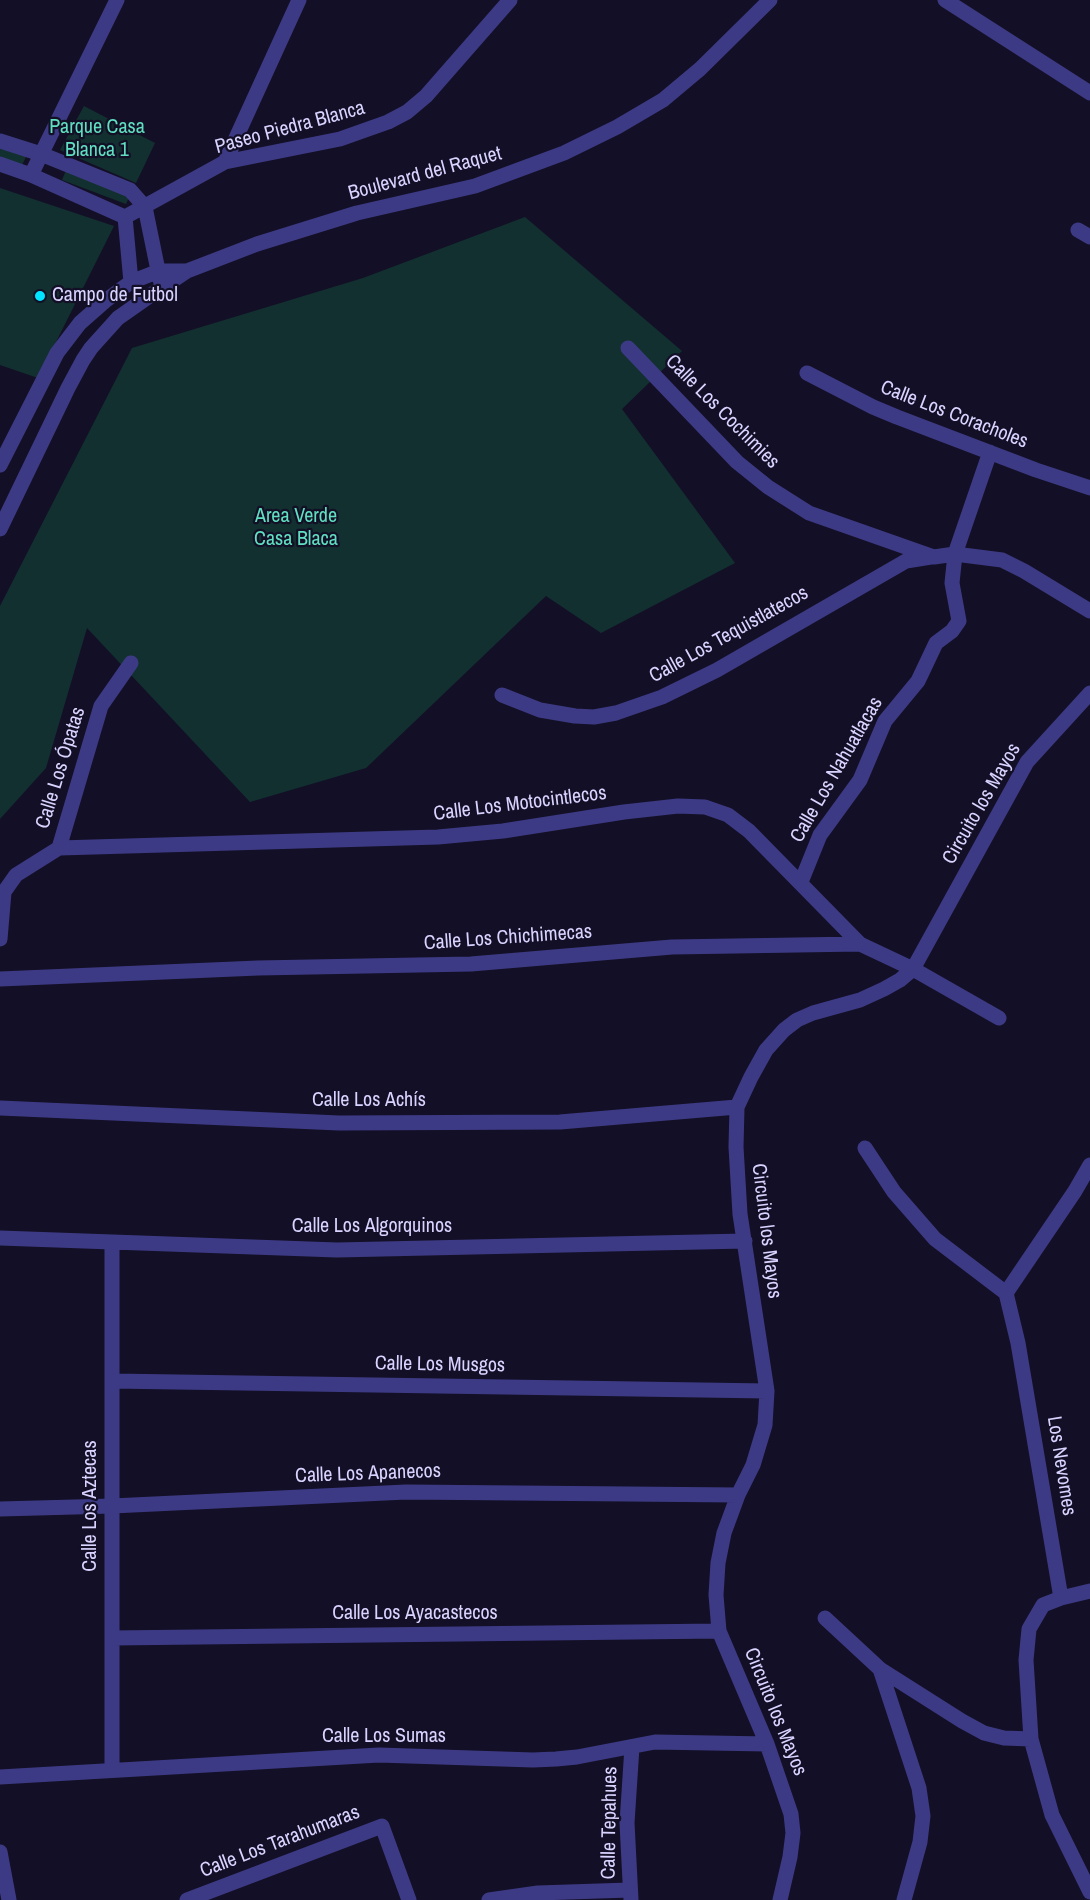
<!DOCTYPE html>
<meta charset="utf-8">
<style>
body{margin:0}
canvas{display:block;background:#130f26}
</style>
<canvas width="1090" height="1900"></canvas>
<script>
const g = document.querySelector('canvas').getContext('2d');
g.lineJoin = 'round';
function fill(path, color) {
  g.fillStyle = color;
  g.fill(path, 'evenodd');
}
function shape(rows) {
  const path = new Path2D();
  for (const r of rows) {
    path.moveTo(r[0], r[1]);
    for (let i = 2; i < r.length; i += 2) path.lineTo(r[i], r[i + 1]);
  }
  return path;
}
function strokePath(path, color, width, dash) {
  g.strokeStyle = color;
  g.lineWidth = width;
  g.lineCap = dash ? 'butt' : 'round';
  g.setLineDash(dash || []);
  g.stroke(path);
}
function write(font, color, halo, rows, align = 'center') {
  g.font = font + ' "Archivo Narrow",sans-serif';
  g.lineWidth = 4.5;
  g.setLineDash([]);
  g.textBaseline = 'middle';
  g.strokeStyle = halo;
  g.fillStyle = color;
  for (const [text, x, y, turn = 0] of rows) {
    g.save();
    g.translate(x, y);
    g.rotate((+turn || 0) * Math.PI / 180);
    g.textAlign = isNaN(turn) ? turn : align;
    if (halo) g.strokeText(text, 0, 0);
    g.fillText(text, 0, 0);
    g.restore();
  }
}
fill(shape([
 [84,106,155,143,136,183,60,150],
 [0,146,27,155,21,167,0,159],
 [67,168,131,193,126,204,62,180],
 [0,188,114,226,38,378,0,365],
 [525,217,682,351,622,409,735,563,601,633,546,596,366,768,250,802,87,628,46,768,0,819,0,606,132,348,363,278]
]), '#12302f');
strokePath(shape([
 [945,0,1090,93],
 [0,141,41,154,130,190,145,207],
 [225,162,299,0],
 [0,164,31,175,125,217],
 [31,175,117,0],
 [145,207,160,280],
 [125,217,225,162,340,139,388,122,407,112,426,96,510,0],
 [125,217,131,282],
 [1078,230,1090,237],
 [628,348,737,462,768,487,809,513,934,557,955,554,1002,560,1024,571,1090,611],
 [807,373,873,407,897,417,1036,470,1090,488],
 [0,465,57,353,80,323,105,301,131,282,159,271,187,271],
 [0,529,68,388,83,360,91,348,118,318,148,297,187,271,257,244,357,213,475,186,564,153,617,127,663,100,700,69,770,0],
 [502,695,540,710,575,716,594,717,616,713,662,697,717,670,906,561,931,557],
 [59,848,438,837,503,831,624,812,678,806,705,807,728,815,749,831,860,944],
 [801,882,820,835,860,780,885,721,918,681,936,643,952,631,959,621,952,583,955,554,990,452],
 [0,939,4,892,16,875,59,848,101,706,131,663],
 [0,979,258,968,471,964,672,947,860,944,913,969,999,1018],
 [0,1108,339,1123,560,1122,737,1107],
 [865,1148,894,1192,935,1239,1006,1293],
 [0,1238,337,1250,745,1241],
 [112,1244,112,1769],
 [1006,1293,1018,1343,1061,1598,1043,1605,1029,1629,1026,1660,1031,1739,1052,1815,1090,1892],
 [1006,1293,1075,1191,1090,1165],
 [112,1381,767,1391],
 [0,1509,112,1506,406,1492,738,1495],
 [1061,1598,1090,1591],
 [825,1618,880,1669,962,1721,984,1733,1004,1738,1031,1739],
 [112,1638,719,1631],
 [880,1669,919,1788,923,1816,920,1842,904,1900],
 [0,1777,379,1755,533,1760,556,1759,577,1757,655,1742,767,1744],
 [0,1852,9,1900],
 [187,1900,382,1826,409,1900],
 [489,1900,538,1893,630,1890],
 [631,1900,627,1823,632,1747],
 [780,1900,790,1857,793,1833,791,1814,767,1744,719,1631,716,1595,718,1563,724,1533,738,1495,753,1465,765,1425,767,1391,740,1214,736,1147,737,1107,751,1077,766,1050,784,1030,797,1020,813,1013,860,1000,884,989,900,980,913,969,1027,762,1090,693]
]), '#3d3a85', 15);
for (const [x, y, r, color] of [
 [40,296,6,"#00e5ff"]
]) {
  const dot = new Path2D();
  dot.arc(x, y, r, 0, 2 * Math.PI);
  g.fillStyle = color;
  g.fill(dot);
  strokePath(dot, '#130f26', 2);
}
write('20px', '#5fe0c0', '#130f26', [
 ["Parque Casa",97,128],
 ["Blanca 1",97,151],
 ["Area Verde",296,517],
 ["Casa Blaca",296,540]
]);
write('20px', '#d9d4ff', '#130f26', [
 ["Paseo Piedra Blanca",290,128,-15],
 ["Boulevard del Raquet",425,174,-15],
 ["Calle Los Cochimies",722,412,45],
 ["Calle Los Coracholes",954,415,21],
 ["Calle Los Tequistlatecos",729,635,-29],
 ["Calle Los Ópatas",61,768,-73],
 ["Calle Los Nahuatlacas",837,770,-60],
 ["Calle Los Motocintlecos",520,804,-7],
 ["Circuito los Mayos",982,804,-60],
 ["Calle Los Chichimecas",508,938,-4],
 ["Calle Los Achís",369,1101],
 ["Calle Los Algorquinos",372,1227],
 ["Circuito los Mayos",766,1231,83],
 ["Calle Los Musgos",440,1365,1],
 ["Los Nevomes",1061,1466,81],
 ["Calle Los Apanecos",368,1474,-2],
 ["Calle Los Aztecas",91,1506,-90],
 ["Calle Los Ayacastecos",415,1614],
 ["Circuito los Mayos",775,1712,68],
 ["Calle Los Sumas",384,1737],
 ["Calle Tepahues",610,1823,-89],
 ["Calle Los Tarahumaras",280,1842,-21]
]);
write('20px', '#d9d4ff', '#130f26', [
 ["Campo de Futbol",52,296]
], 'left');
</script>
